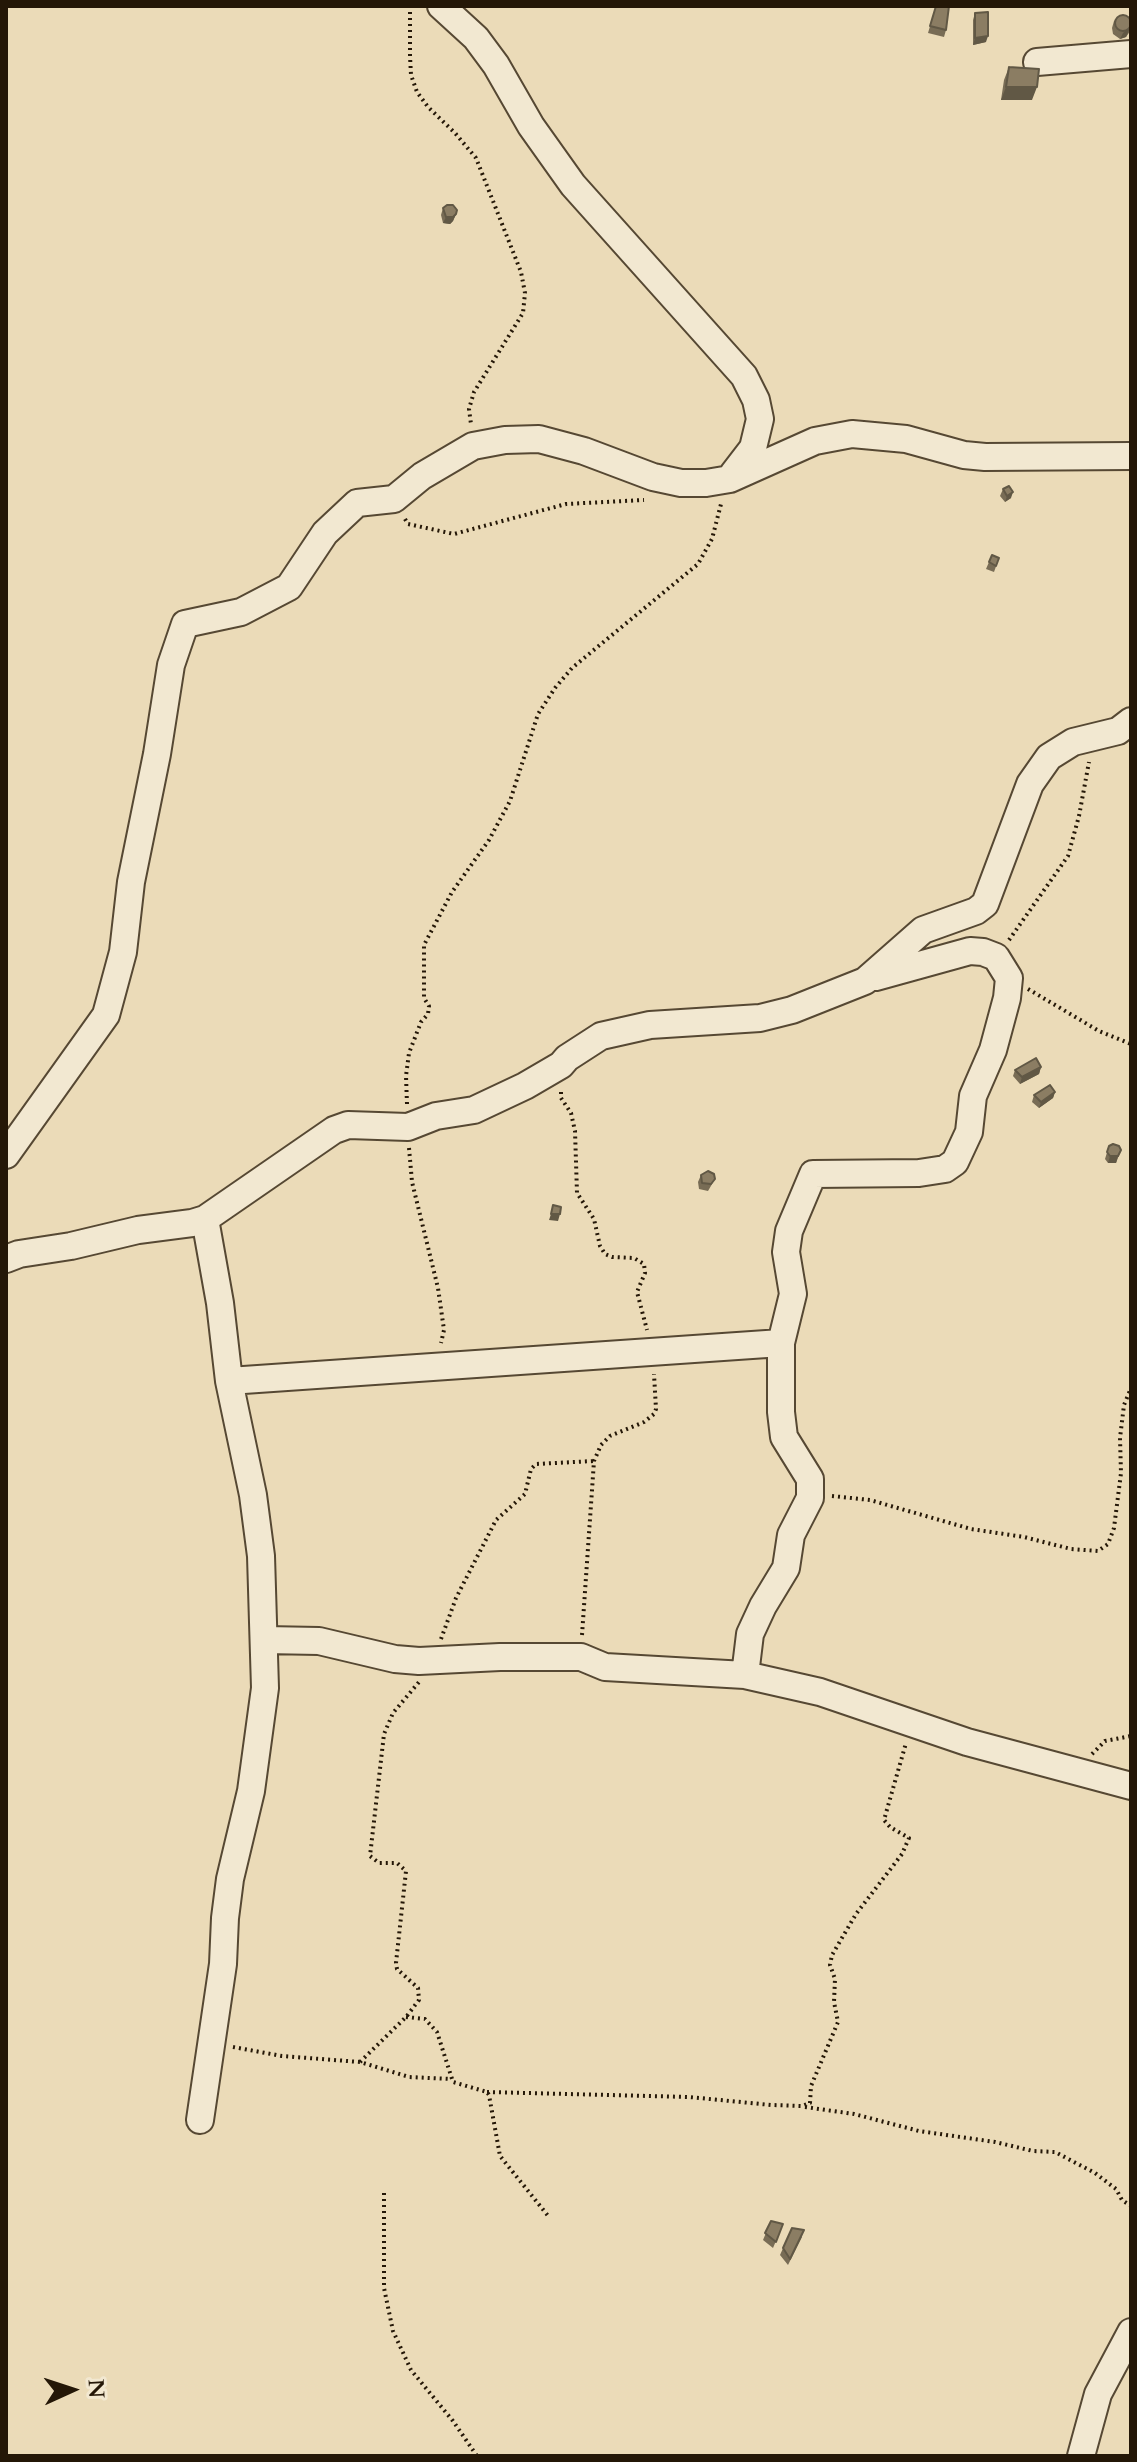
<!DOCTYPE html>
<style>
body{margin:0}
#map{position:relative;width:1137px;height:2462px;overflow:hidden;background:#ebdbb8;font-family:Cardo,serif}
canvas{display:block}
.frame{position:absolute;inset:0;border:8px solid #241707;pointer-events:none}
.north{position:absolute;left:32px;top:2350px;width:80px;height:80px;-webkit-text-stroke:6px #f2e8d1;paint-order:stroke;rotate:87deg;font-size:22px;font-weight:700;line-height:32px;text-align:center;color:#241707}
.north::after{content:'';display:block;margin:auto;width:28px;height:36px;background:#241707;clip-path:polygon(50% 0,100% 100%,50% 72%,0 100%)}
</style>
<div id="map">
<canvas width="1137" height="2462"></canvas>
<div class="frame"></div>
<div class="north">N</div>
</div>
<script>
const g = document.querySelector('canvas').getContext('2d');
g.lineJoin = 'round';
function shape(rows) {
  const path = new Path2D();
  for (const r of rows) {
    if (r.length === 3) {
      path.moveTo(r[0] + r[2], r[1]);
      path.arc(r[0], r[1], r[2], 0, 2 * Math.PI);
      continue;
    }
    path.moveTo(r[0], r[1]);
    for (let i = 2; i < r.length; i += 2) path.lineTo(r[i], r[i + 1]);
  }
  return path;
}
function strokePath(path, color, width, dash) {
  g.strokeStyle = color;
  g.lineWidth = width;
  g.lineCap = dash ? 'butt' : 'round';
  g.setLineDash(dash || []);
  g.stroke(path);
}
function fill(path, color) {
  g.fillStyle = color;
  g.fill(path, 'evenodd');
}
const minor = shape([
 [441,6,476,38,496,65,531,126,573,185,744,376,756,400,760,419,753,448,733,474],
 [1037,62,1131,54],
 [6,1155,106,1015,123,952,131,882,157,754,171,665,185,624,241,612,289,587,325,533,357,503,394,499,422,476,473,446,505,440,539,439,584,451,653,477,681,483,706,483,730,479,815,441,852,434,906,439,964,455,985,457,1131,456],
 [6,1259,19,1254,71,1246,138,1230,192,1223,205,1219,334,1130,348,1125,408,1127,436,1116,474,1110,525,1086,561,1065,567,1058,601,1036,650,1025,760,1018,792,1010,865,981,923,930,976,911,985,904,1030,784,1049,757,1073,742,1118,731,1131,721],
 [229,1381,781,1343],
 [265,1640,319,1641,395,1659,419,1661,500,1657,581,1657,605,1667,745,1675,820,1692,967,1742,1131,1786],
 [745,1675,750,1634,763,1606,786,1568,791,1535,810,1498,810,1479,784,1437,781,1412,781,1343,793,1294,786,1252,789,1231,813,1174,919,1173,945,1169,955,1162,969,1132,973,1096,993,1050,1007,998,1009,978,996,957,983,952,970,951,876,977],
 [200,2120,223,1964,225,1918,230,1879,251,1791,265,1688,261,1556,253,1495,229,1381,220,1303,205,1219],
 [1081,2456,1098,2394,1131,2332]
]);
strokePath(minor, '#564833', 30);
strokePath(shape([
 [410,6,410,56,411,75,417,92,428,107,455,133,476,158,521,272,525,293,523,313,474,392,469,409,471,424],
 [405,519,408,524,454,534,566,504,644,500],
 [1009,940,1068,856,1079,816,1089,762],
 [1028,989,1099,1031,1131,1044],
 [561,1092,561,1098,571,1113,575,1131,577,1193,594,1219,600,1246,605,1254,612,1257,634,1258,644,1264,645,1273,637,1292,647,1330],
 [407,1104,406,1076,409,1053,421,1022,428,1014,429,1006,424,998,424,945,452,892,489,840,510,801,538,714,555,688,572,668,698,564,712,539,721,504],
 [409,1148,412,1182,438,1288,444,1330,441,1343],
 [832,1496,870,1500,971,1529,1024,1537,1071,1549,1098,1551,1108,1544,1114,1528,1121,1473,1120,1438,1124,1405,1131,1388],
 [582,1635,594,1461,601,1445,610,1436,644,1422,654,1414,656,1409,654,1374],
 [441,1639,456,1598,496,1520,525,1494,531,1469,536,1464,594,1461],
 [1092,1754,1105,1741,1131,1736],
 [406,2017,425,2019,437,2032,453,2082,487,2092,489,2095,500,2156,549,2217],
 [233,2047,282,2056,360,2062,409,2077,451,2079],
 [360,2062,406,2017,419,2000,418,1988,397,1969,396,1963,406,1871,397,1863,379,1863,370,1856,384,1734,393,1713,419,1682],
 [487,2092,689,2097,771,2105,802,2106,810,2103,811,2086,838,2022,834,2002,835,1979,830,1965,832,1955,856,1914,902,1854,909,1838,890,1827,884,1820,906,1743],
 [805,2107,854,2114,919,2131,995,2142,1033,2151,1055,2152,1095,2173,1116,2189,1122,2200,1131,2206],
 [384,2193,384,2288,393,2331,411,2370,453,2421,477,2456]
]), '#241707', 4, [2, 4]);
strokePath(minor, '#f2e8d1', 26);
fill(shape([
 [936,6,946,30,944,37,928,33],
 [975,13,986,42,973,45,973,20],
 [1131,19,1131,30,1126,37,1120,39,1113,34,1112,28,1114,21],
 [1009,67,1032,100,1001,100,1004,80],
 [443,208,456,214,453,221,450,224,443,223,441,215],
 [1003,489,1011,498,1005,502,1000,496],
 [999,558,994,572,986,569,989,562],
 [1041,1067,1039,1074,1020,1084,1013,1076,1015,1070],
 [1055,1092,1053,1098,1039,1108,1032,1102,1034,1095],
 [1109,1146,1121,1150,1116,1163,1108,1163,1105,1159],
 [701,1175,715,1179,708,1191,699,1189,698,1182],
 [771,2221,783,2224,773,2248,763,2240],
 [792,2228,802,2237,788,2265,780,2255]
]), '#786c55');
fill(shape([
 [1131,26,1126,37,1120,39,1123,33],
 [988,36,986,42,973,45,975,38],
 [1006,87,1037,87,1032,100,1001,100],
 [456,214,453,221,450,224,443,223,446,217],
 [1013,492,1011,498,1005,502,1007,496],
 [1041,1067,1039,1074,1020,1084,1022,1077],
 [1055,1092,1053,1098,1039,1108,1041,1102],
 [1110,1156,1118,1156,1116,1163,1108,1163],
 [551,1214,560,1214,558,1221,549,1220]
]), '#615845');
const building = shape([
 [936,6,949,6,946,30,930,26,936,6],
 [988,12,988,36,975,38,975,13,988,12],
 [1123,23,8],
 [1009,67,1039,69,1037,87,1006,87,1009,67],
 [447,205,453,205,457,210,456,214,453,217,446,217,443,208,447,205],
 [1009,486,1013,492,1007,496,1003,489,1009,486],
 [992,555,999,558,996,566,989,562,992,555],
 [1036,1058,1041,1067,1022,1077,1015,1070,1036,1058],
 [1050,1085,1055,1092,1041,1102,1034,1095,1050,1085],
 [1113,1144,1119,1146,1121,1150,1118,1156,1110,1156,1107,1152,1109,1146,1113,1144],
 [708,1171,714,1174,715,1179,711,1184,702,1183,701,1175,708,1171],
 [553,1205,561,1207,560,1214,551,1214,553,1205],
 [771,2221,783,2224,776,2242,765,2233,771,2221],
 [792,2228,804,2230,790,2259,783,2248,792,2228]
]);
fill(building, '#8b7d63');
strokePath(building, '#615845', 2);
</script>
